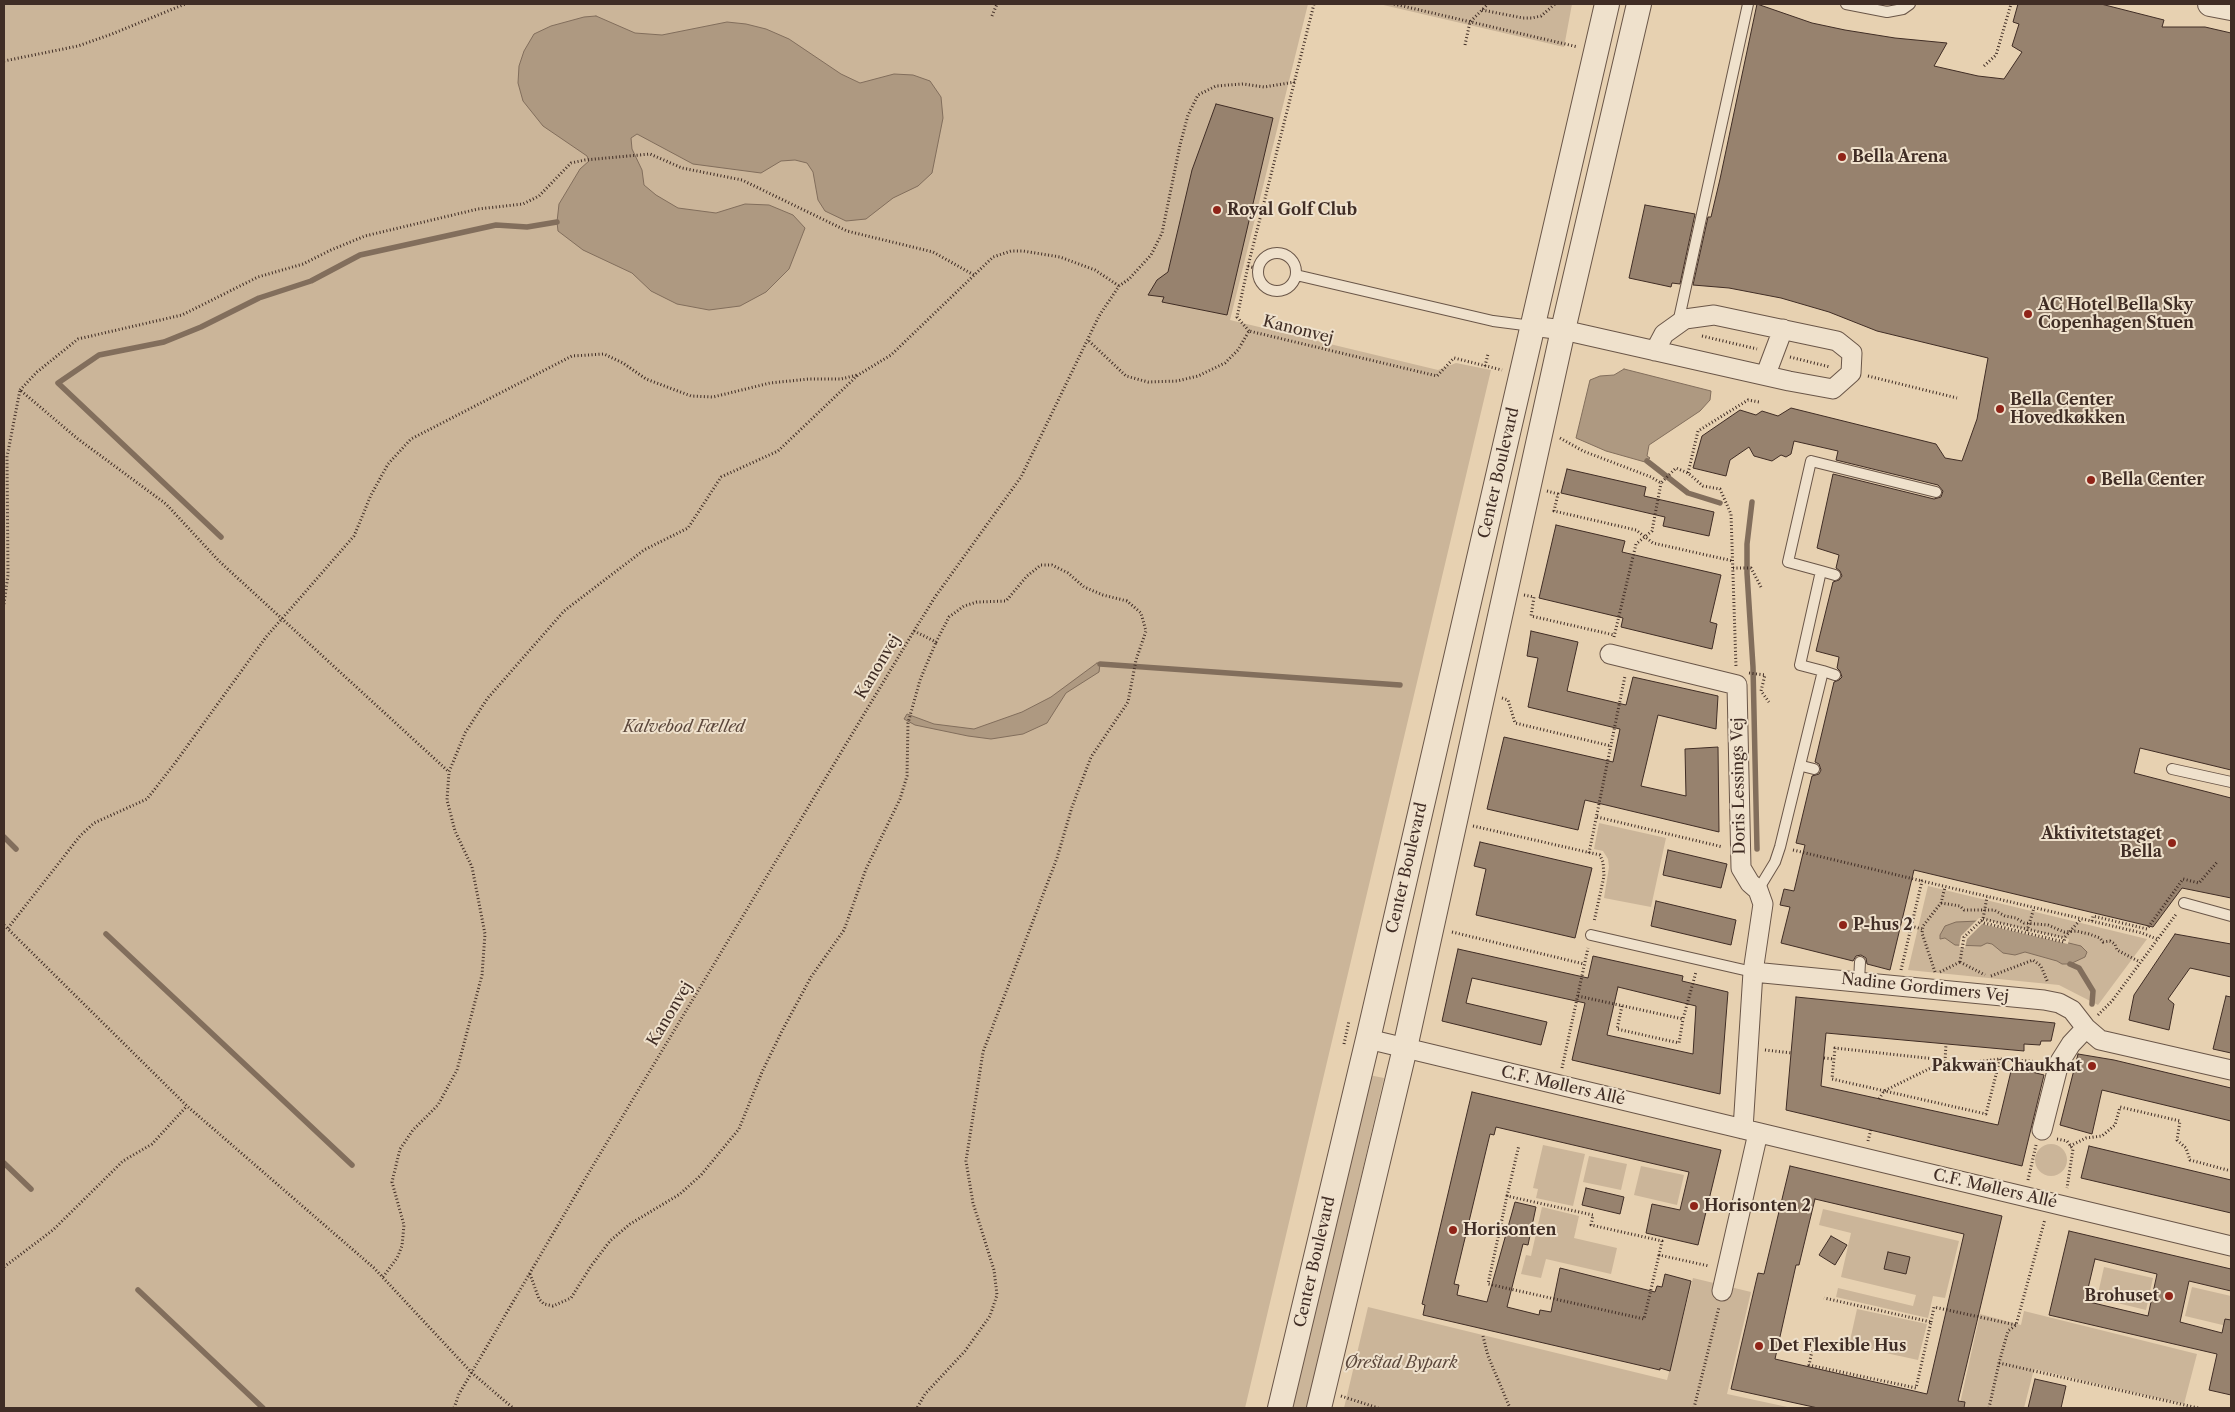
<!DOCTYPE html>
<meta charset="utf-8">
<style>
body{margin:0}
#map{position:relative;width:2235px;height:1412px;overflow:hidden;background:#e7d1b1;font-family:"Libre Caslon Text",serif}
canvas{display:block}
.frame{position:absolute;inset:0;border:5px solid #402d25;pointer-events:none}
</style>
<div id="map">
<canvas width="2235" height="1412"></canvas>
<div class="frame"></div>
</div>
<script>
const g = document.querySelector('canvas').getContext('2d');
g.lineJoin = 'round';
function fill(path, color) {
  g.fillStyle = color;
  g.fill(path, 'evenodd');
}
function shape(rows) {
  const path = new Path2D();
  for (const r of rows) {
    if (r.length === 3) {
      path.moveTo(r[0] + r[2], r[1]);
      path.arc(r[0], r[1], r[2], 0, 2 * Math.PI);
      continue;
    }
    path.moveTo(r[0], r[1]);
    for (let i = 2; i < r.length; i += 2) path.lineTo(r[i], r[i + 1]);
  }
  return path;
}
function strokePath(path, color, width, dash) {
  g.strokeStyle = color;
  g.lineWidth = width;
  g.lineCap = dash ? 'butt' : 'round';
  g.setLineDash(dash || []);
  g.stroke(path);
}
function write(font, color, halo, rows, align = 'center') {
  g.font = font + ' "Libre Caslon Text",serif';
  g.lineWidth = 4;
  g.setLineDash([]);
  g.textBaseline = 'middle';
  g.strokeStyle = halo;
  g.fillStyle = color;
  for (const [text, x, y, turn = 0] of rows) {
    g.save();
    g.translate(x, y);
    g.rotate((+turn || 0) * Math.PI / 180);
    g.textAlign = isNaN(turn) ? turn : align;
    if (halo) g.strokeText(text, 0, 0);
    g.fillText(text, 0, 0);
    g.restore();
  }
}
fill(shape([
 [4,4,1308,4,1230,320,1438,370,1456,363,1491,370,1245,1408,4,1408],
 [1379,4,1572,4,1564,47],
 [1599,823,1666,838,1651,907,1604,898,1609,867,1608,859,1603,851,1594,849],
 [1928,886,2147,939,2098,1005,2059,985,1908,970],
 [1369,1075,1384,1078,1307,1408,1292,1408],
 [2051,1160,16],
 [1543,1145,1585,1154,1573,1206,1536,1198,1538,1189,1533,1188],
 [1589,1156,1627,1164,1621,1190,1583,1182],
 [1641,1166,1684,1175,1677,1205,1634,1195],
 [1542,1207,1579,1216,1574,1238,1617,1248,1611,1274,1546,1259,1541,1278,1521,1274,1526,1255,1531,1256],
 [1823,1209,1959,1241,1945,1298,1933,1296,1928,1318,1836,1297,1838,1288,1913,1306,1916,1295,1841,1277,1851,1233,1819,1225],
 [2104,1267,2153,1278,2146,1310,2097,1298],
 [1693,1278,1751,1292,1727,1394,1792,1408,1344,1408,1368,1307,1667,1380],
 [2192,1287,2231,1296,2231,1327,2185,1316],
 [1857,1309,1927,1324,1918,1360,1849,1345],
 [2024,1311,2197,1354,2184,1404,2034,1369,2024,1408,1959,1408,1980,1314,2021,1325]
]), '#cbb599');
const water = shape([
 [596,16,635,33,662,35,727,22,746,24,766,29,789,39,841,74,860,83,894,74,913,75,930,81,941,97,943,118,932,173,918,186,893,198,866,219,846,221,825,211,818,200,813,172,807,163,795,160,781,161,761,173,693,164,637,134,631,138,632,149,642,170,644,185,656,195,678,208,716,213,745,204,769,205,793,215,805,228,789,269,766,292,740,306,709,310,677,304,651,291,632,273,583,250,558,231,557,222,559,204,580,169,589,161,587,156,543,126,523,101,518,83,519,66,524,51,534,34,551,26,584,17,596,16],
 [1624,369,1711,391,1710,400,1700,411,1649,445,1647,456,1650,458,1645,462,1606,451,1576,438,1590,380,1600,376,1614,375,1624,369],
 [1097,663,1100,664,1099,672,1066,693,1047,723,1023,734,991,739,968,736,915,725,904,719,907,714,934,724,974,729,1022,712,1051,697,1097,663],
 [1979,921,2081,946,2087,952,2085,957,2070,964,2062,964,2057,961,2025,952,2015,955,2003,953,1992,944,1987,943,1981,946,1955,945,1945,938,1940,939,1940,935,1945,926,1956,922,1979,921]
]);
fill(water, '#ae9981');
strokePath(water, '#826e5c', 1);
fill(shape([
 [1979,918,2069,939,2068,944,1982,924,1967,939,1965,948,1959,947,1961,936]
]), '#e7d1b1');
strokePath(shape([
 [1647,461,1688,493,1720,503],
 [1752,502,1747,544,1747,573,1753,667,1757,849],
 [221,537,58,383,99,355,164,342,201,327,259,298,311,281,360,255,496,225,527,227,557,222],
 [1100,664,1400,685],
 [4,837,16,849],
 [106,934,352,1165],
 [2070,964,2079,968,2093,991,2092,1004],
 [4,1163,31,1189],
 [138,1290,263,1408]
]), '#826e5c', 5.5);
const building = shape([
 [1757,4,1812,23,1845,30,1895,38,1947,43,1934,66,1978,76,2004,79,2022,52,2012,46,2019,24,2013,22,2018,4,2101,4,2164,20,2162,27,2205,27,2231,33,2231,770,2140,748,2134,773,2231,798,2231,898,2182,888,2153,927,1914,870,1890,970,1867,964,1866,958,1861,955,1856,956,1853,961,1781,943,1790,907,1780,905,1784,889,1794,891,1805,845,1796,843,1812,776,1819,774,1821,770,1819,764,1815,762,1834,682,1839,680,1842,677,1840,671,1837,668,1839,657,1816,651,1833,582,1839,580,1842,576,1840,571,1836,568,1839,555,1817,548,1833,474,1934,499,1941,497,1943,491,1938,485,1836,460,1838,451,1794,441,1791,454,1786,457,1781,455,1772,461,1754,456,1749,447,1730,460,1726,476,1693,468,1702,436,1740,410,1756,415,1762,411,1778,416,1791,408,1936,444,1945,458,1962,461,1977,419,1988,358,1877,331,1829,312,1781,298,1729,288,1693,285,1708,217,1711,217,1720,179,1757,4],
 [1216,104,1273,118,1227,315,1162,302,1164,297,1148,295,1157,280,1168,272,1192,170,1216,104],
 [1645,205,1695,214,1680,284,1672,283,1671,287,1629,278,1645,205],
 [1567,469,1646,487,1644,496,1714,512,1709,536,1663,526,1665,517,1561,493,1567,469],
 [1556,525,1625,541,1622,552,1721,575,1710,622,1717,624,1712,649,1621,627,1623,618,1539,598,1556,525],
 [1531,631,1578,642,1567,691,1626,705,1633,677,1718,696,1716,729,1658,715,1641,786,1686,796,1685,749,1718,747,1719,832,1585,800,1578,830,1487,809,1504,737,1613,762,1620,729,1528,707,1538,658,1527,656,1531,631],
 [1480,842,1592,868,1575,938,1476,915,1486,869,1474,866,1480,842],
 [1668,850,1727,864,1721,888,1663,875,1668,850],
 [1656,901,1736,920,1731,945,1651,926,1656,901],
 [2175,934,2231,944,2231,977,2190,968,2168,999,2174,1004,2169,1030,2129,1020,2134,995,2175,934],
 [1458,949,1588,978,1593,956,1683,976,1682,981,1728,992,1720,1094,1572,1060,1585,1003,1472,978,1466,1003,1547,1022,1541,1045,1442,1021,1458,949],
 [1618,987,1696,1006,1693,1054,1607,1035,1618,987],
 [2226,996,2231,997,2231,1053,2213,1049,2226,996],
 [1796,997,2055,1023,2051,1041,2041,1041,2040,1045,2024,1044,2024,1051,1826,1033,1821,1086,1998,1125,2012,1067,2044,1075,2022,1166,1786,1110,1796,997],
 [2078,1054,2114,1060,2231,1088,2231,1121,2102,1090,2092,1134,2060,1125,2078,1054],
 [1472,1092,1721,1150,1698,1245,1646,1233,1652,1204,1680,1210,1689,1172,1496,1127,1494,1135,1490,1134,1454,1284,1459,1285,1457,1295,1487,1302,1515,1202,1536,1207,1528,1245,1523,1244,1507,1307,1539,1315,1540,1310,1551,1312,1560,1268,1655,1292,1657,1286,1662,1287,1665,1274,1691,1281,1670,1371,1660,1368,1660,1370,1423,1315,1425,1305,1422,1304,1472,1092],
 [2089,1146,2231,1180,2231,1213,2081,1178,2089,1146],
 [1790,1166,2002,1216,1958,1401,1965,1402,1964,1408,1818,1408,1731,1389,1758,1273,1764,1274,1790,1166],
 [1815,1199,1964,1234,1927,1394,1775,1359,1796,1265,1799,1265,1815,1199],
 [1586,1188,1624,1197,1620,1214,1582,1205,1586,1188],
 [2069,1231,2231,1269,2231,1291,2189,1281,2180,1322,2222,1333,2225,1319,2231,1320,2231,1395,2209,1390,2217,1354,2049,1315,2069,1231],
 [2095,1259,2157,1274,2148,1316,2085,1301,2095,1259],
 [1831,1236,1847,1245,1835,1265,1819,1255,1831,1236],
 [1888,1252,1910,1257,1906,1274,1884,1269,1888,1252],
 [2035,1379,2066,1386,2061,1408,2028,1408,2035,1379]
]);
fill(building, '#97826e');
strokePath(building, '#402d25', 1);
const service = shape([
 [1846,4,1887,12,1903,9,1910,4],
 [1277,272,19],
 [1296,275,1493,321,1532,326],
 [1678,323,1748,4],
 [1821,571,1835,575],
 [1823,671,1835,675],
 [1802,766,1814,769],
 [2172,769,2231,782],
 [1758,890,1775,862,1780,847,1823,671,1800,665,1821,571,1788,562,1811,461,1936,492],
 [2184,903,2231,916],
 [1591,935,1753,972],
 [1859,981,1860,962]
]);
const minor = shape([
 [1532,326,1563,330,1789,381,1833,389,1851,373,1852,353,1837,341,1714,315,1685,319,1664,334,1655,351],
 [1766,374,1783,329],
 [1610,654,1737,685,1741,868,1750,883,1758,890,1763,904,1753,972,1743,1129],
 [1753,972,2044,1000,2059,1003,2072,1010,2086,1028,2071,1044,2059,1063,2042,1130],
 [2086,1028,2100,1040,2231,1070],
 [1368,1039,2231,1246],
 [1722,1291,1758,1133]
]);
const tertiary = shape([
 [2210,4,2231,8],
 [1280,1408,1368,1039,1607,4],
 [1319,1408,1405,1048,1563,330,1639,4]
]);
strokePath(service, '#6a5648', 12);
strokePath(minor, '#6a5648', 21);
strokePath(tertiary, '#6a5648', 26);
strokePath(shape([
 [1394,4,1578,47],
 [1482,10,1523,18,1532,18,1541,16,1555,4],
 [992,16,997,4],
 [1465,45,1470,22,1488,4],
 [4,61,78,46,112,34,185,4],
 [1984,66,1996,55,2011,4],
 [1248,266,1258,269],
 [1249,331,1237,317,1248,266,1314,4],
 [1702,336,1757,349],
 [1089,341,1126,376,1148,382,1177,381,1198,376,1225,363,1238,350,1249,331,1437,376,1454,358,1502,370],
 [1790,357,1830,367],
 [1485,366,1488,354],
 [1868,376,1957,398],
 [20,390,37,372,78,339,182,315,258,277,303,264,331,250,365,236,478,209,523,204,539,196,571,163,585,160,650,154,682,168,742,180,847,231,933,252,974,275],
 [1560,438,1583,451,1651,477,1661,483,1676,468,1688,473,1703,486,1720,489,1731,514,1736,667],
 [1688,473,1698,431,1748,400,1759,402],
 [1547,491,1558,494,1554,511,1636,530,1653,543,1733,561],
 [1733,568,1751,568,1761,587],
 [1524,595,1534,597,1531,616,1614,635],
 [4,604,8,575,7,457,20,390,78,439,166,504,219,561,449,772],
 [914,631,936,642,949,617,964,606,977,602,1006,601,1027,576,1041,565,1052,565,1068,573,1084,587,1103,595,1127,601,1141,613,1146,631,1136,660,1128,702,1091,757,1072,807,1057,858,983,1052,966,1161,973,1203,994,1270,997,1295,990,1316,965,1351,925,1394,917,1408],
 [1614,637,1636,544,1652,531,1661,483],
 [1749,673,1765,675,1761,691,1769,702],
 [1502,698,1508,700,1515,723,1611,746],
 [1597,817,1723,847],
 [1473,826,1600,855,1603,862,1604,876,1594,922],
 [1793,850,1922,881],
 [1589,853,1625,676],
 [1941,903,1960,906,1964,910,1994,910,2005,916,2016,918,2024,923,2048,925,2064,932,2076,931,2089,934,2100,938,2103,942,2110,941,2115,944,2117,950,2140,962],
 [1983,919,2065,938],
 [1981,921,1984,923,2064,942,2065,937,2081,919],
 [2092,921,2093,916,2147,929,2183,879,2199,883,2218,861],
 [4,925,187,1106,374,1268,472,1373,513,1408],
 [1911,926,1922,929],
 [8,928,80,836,94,823,147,799,175,763,266,637,354,536,371,495,388,464,411,439,572,356,604,354,623,363,646,379,691,396,713,397,770,383,809,379,841,379,857,375],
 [2027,931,2034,908],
 [1452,932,1584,964],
 [1960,962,1985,975],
 [1960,962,1964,937,1983,919,1987,897],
 [1901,970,1922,881,2142,933,2157,939],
 [1935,972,1922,933,1923,926,1941,903,1945,887],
 [1940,972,1960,962],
 [1991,976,2033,960,2041,966,2048,983],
 [1578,996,1683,1019,1696,972],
 [1622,1006,1617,1029,1679,1043,1683,1019],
 [2098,1015,2112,1001,2177,913],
 [1344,1044,1349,1021],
 [1765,1050,1792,1053],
 [1824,1058,1834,1059],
 [2000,1059,1986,1114,1832,1079,1835,1048,1935,1059,1959,1064,2000,1059,2041,1062],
 [1562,1068,1588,948],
 [1879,1099,1884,1091,1945,1061,1946,1044],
 [2057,1139,2067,1141,2073,1149,2067,1188],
 [1868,1141,1871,1129],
 [2070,1146,2086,1138,2102,1136,2115,1125,2120,1107,2180,1121,2177,1140,2186,1148,2190,1160,2231,1171],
 [2028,1180,2036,1145],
 [1507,1196,1519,1145],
 [1659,1255,1644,1319,1488,1284,1507,1196,1593,1215,1591,1225,1662,1241,1659,1255,1709,1266],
 [4,1267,53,1230,123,1161,152,1144,187,1106],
 [530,1274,539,1299,544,1304,553,1306,571,1298,591,1266,610,1241,630,1224,680,1194,701,1175,739,1129,762,1072,782,1031,811,977,844,930,866,869,900,799,907,776,908,723,920,680,936,642],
 [383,1277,397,1258,402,1246,404,1225,392,1182,400,1149,413,1130,438,1105,457,1070,482,975,485,934,472,867,455,831,447,800,449,772,465,733,487,699,564,611,644,550,688,528,721,477,778,451,858,375,891,355,993,257,1011,251,1023,251,1060,257,1095,270,1119,286],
 [1931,1322,1934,1307,2016,1325],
 [1483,1336,1488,1356,1510,1408],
 [1812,1351,1809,1365,1916,1388,1931,1322,1824,1298],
 [1999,1363,2198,1408],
 [1341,1396,1378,1408],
 [454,1408,459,1394,585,1179,914,631,935,597,1021,477,1099,316,1119,286,1129,279,1151,255,1162,233,1180,145,1188,115,1198,95,1216,86,1243,84,1264,87,1295,82],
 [1694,1408,1719,1307],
 [1805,1408,1805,1405],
 [1989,1408,1999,1363,2008,1331,2016,1325,2045,1219]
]), '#402d25', 3, [1, 2.5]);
strokePath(service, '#efe1cc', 10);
strokePath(minor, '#efe1cc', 19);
strokePath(tertiary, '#efe1cc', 24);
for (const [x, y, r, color] of [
 [1842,157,5,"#8f2418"],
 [1217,210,5,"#8f2418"],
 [2028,314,5,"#8f2418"],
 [2000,409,5,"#8f2418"],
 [2091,480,5,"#8f2418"],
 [2172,843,5,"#8f2418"],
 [1843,925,5,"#8f2418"],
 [2092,1066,5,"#8f2418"],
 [1694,1206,5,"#8f2418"],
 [1453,1230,5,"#8f2418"],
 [2169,1296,5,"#8f2418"],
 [1759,1346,5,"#8f2418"]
]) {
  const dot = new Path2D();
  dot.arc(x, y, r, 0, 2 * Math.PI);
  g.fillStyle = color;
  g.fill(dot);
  strokePath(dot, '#efe1cc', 2);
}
write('bold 16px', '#402d25', '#efe1cc', [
 ["Bella Arena",1852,157],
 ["Royal Golf Club",1227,210],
 ["AC Hotel Bella Sky",2038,305],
 ["Copenhagen Stuen",2038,323],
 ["Bella Center",2010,400],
 ["Hovedkøkken",2010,418],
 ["Bella Center",2101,480],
 ["Aktivitetstaget",2162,834,"right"],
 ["Bella",2162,852,"right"],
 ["P-hus 2",1853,925],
 ["Pakwan Chaukhat",2082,1066,"right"],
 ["Horisonten 2",1704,1206],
 ["Horisonten",1463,1230],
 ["Brohuset",2159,1296,"right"],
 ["Det Flexible Hus",1769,1346]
], 'left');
write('16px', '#402d25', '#efe1cc', [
 ["Kanonvej",1298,330,14],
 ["Center Boulevard",1499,473,-77],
 ["Kanonvej",878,667,-59],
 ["Doris Lessings Vej",1739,786,-91],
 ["Center Boulevard",1407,868,-77],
 ["Nadine Gordimers Vej",1925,988,6],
 ["Kanonvej",670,1014,-59],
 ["C.F. Møllers Allé",1563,1086,13],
 ["C.F. Møllers Allé",1995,1189,13],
 ["Center Boulevard",1315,1262,-77]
]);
write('italic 16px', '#5c483c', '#efe1cc', [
 ["Kalvebod Fælled",684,727],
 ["Ørestad Bypark",1401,1363]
]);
</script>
